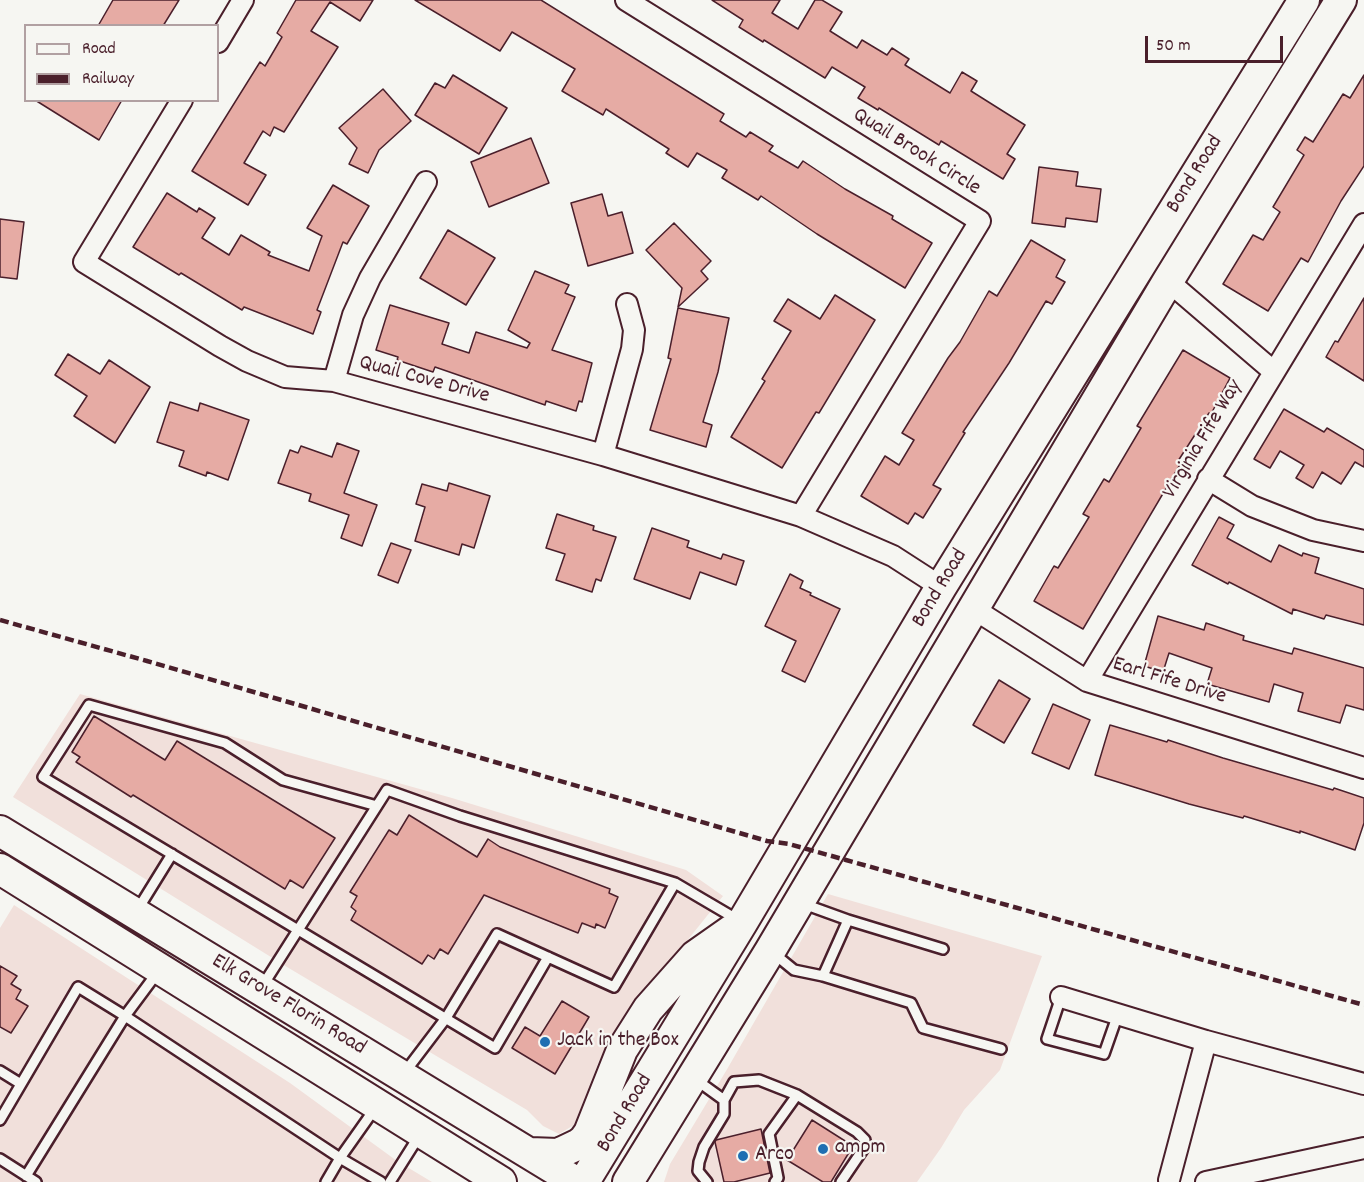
<!DOCTYPE html>
<style>
body{margin:0}
#map{position:relative;width:1364px;height:1182px;overflow:hidden;background:#f6f6f2;font-family:Dekko,sans-serif}
canvas{display:block}
.legend{position:absolute;left:24px;top:24px;width:195px;height:78px;box-sizing:border-box;background:#f6f6f2;border:2px solid #b1a0a2;margin:0;padding:8px 10px;list-style:none;font-size:18px;color:#4a1f2b}
.legend li{display:flex;align-items:center;gap:12px;height:30px}
.legend b{width:30px;border:2px solid #b1a0a2}
.scale{position:absolute;left:1145px;top:36px;width:138px;height:27px;box-sizing:border-box;border:3px solid #4a1f2b;border-top:0;padding-left:8px;font-size:18px;line-height:21px;white-space:nowrap;color:#4a1f2b;-webkit-text-stroke:4px #f6f6f2;paint-order:stroke}
</style>
<div id="map">
<canvas width="1364" height="1182"></canvas>
<ul class="legend">
<li><b style="height:8px;background:#f6f6f2"></b>Road</li>
<li><b style="height:8px;background:#4a1f2b"></b>Railway</li>
</ul>
<div class="scale">50 m</div>
</div>
<script>
const g = document.querySelector('canvas').getContext('2d');
g.lineJoin = 'round';
function fill(path, color) {
  g.fillStyle = color;
  g.fill(path, 'evenodd');
}
function shape(rows) {
  const path = new Path2D();
  for (const r of rows) {
    path.moveTo(r[0], r[1]);
    for (let i = 2; i < r.length; i += 2) path.lineTo(r[i], r[i + 1]);
  }
  return path;
}
function strokePath(path, color, width, dash) {
  g.strokeStyle = color;
  g.lineWidth = width;
  g.lineCap = dash ? 'butt' : 'round';
  g.setLineDash(dash || []);
  g.stroke(path);
}
function write(font, color, halo, rows, align = 'center') {
  g.font = font + ' Dekko,sans-serif';
  g.lineWidth = 4.5;
  g.setLineDash([]);
  g.textBaseline = 'middle';
  g.strokeStyle = halo;
  g.fillStyle = color;
  for (const [text, x, y, turn = 0] of rows) {
    g.save();
    g.translate(x, y);
    g.rotate((+turn || 0) * Math.PI / 180);
    g.textAlign = isNaN(turn) ? turn : align;
    if (halo) g.strokeText(text, 0, 0);
    g.fillText(text, 0, 0);
    g.restore();
  }
}
fill(shape([
 [80,694,452,798,686,870,723,896,629,1013,599,1061,574,1125,559,1134,543,1126,527,1110,287,967,13,797],
 [828,894,1042,956,1000,1070,964,1110,941,1148,917,1182,664,1182,670,1164,726,1071],
 [14,905,290,1083,397,1161,432,1182,0,1182,0,928]
]), '#f1e0db');
const building = shape([
 [113,0,179,0,163,26,98,26,113,0],
 [296,0,373,0,360,21,330,2,311,31,338,47,284,132,274,127,270,136,263,131,244,163,266,175,248,205,192,171,260,62,265,66,282,37,277,33,296,0],
 [415,0,541,0,724,114,720,121,746,137,750,132,773,146,769,151,798,168,803,161,845,189,893,216,892,219,932,243,905,288,817,234,761,196,758,200,722,178,727,170,697,153,688,167,666,153,669,149,606,109,603,115,562,91,575,69,512,32,500,51,415,0],
 [712,0,780,0,772,13,798,29,815,0,822,0,842,12,830,31,857,48,862,40,887,55,892,48,909,59,905,65,950,93,962,72,977,81,971,91,1025,125,1007,154,1015,159,1003,179,941,141,939,145,879,108,878,110,858,98,865,87,832,67,825,78,764,40,763,42,739,27,743,20,712,0],
 [453,75,507,108,479,154,415,115,435,83,445,88,453,75],
 [1364,75,1364,166,1341,201,1308,262,1301,258,1268,311,1223,284,1253,235,1263,240,1280,212,1273,207,1304,155,1297,150,1305,137,1313,142,1343,94,1350,98,1364,75],
 [383,89,411,121,379,150,368,173,349,164,357,148,339,128,383,89],
 [35,100,122,100,99,140,35,100],
 [531,138,549,183,489,207,471,162,531,138],
 [1039,167,1078,172,1076,186,1101,189,1097,222,1066,218,1065,227,1032,223,1039,167],
 [333,185,369,206,347,244,343,242,317,310,321,312,313,334,244,307,242,310,181,273,179,275,133,247,167,193,197,212,199,208,215,218,202,238,229,255,241,235,270,252,268,255,309,271,322,236,307,228,333,185],
 [602,194,608,216,622,212,633,253,588,266,571,203,602,194],
 [0,219,24,222,17,279,0,277,0,219],
 [674,223,711,261,701,271,708,279,678,307,682,288,646,250,674,223],
 [448,230,495,258,466,305,420,278,448,230],
 [1031,240,1065,260,1056,277,1065,282,1052,304,1046,301,1009,363,963,432,965,433,933,485,941,489,923,518,915,513,908,524,861,496,885,456,899,465,914,440,902,433,948,358,960,342,989,291,997,296,1031,240],
 [535,271,569,285,565,293,575,297,552,350,592,363,582,402,579,401,576,411,546,401,545,405,435,367,433,372,397,360,398,357,376,350,390,305,449,323,442,344,469,353,476,332,527,348,530,343,508,330,535,271],
 [835,295,875,320,819,413,816,412,782,468,731,437,765,381,762,379,791,331,774,321,788,299,820,319,835,295],
 [1364,298,1364,381,1326,357,1335,341,1338,342,1364,298],
 [678,308,729,318,718,372,703,422,712,425,706,447,650,430,671,359,668,358,678,308],
 [1183,350,1230,378,1211,414,1209,413,1178,461,1181,463,1083,629,1034,601,1054,566,1058,568,1089,517,1083,514,1104,479,1109,482,1141,428,1137,426,1183,350],
 [68,354,100,374,109,360,150,387,115,443,74,416,87,396,55,375,68,354],
 [170,402,198,411,200,403,249,420,228,480,207,472,206,476,179,466,184,451,157,442,170,402],
 [1284,409,1324,432,1327,428,1364,450,1364,467,1355,462,1341,484,1322,472,1313,488,1296,478,1304,465,1280,451,1270,468,1254,459,1284,409],
 [337,443,359,451,344,493,377,505,362,546,341,538,349,515,309,501,311,494,278,483,290,450,298,453,301,446,332,457,337,443],
 [449,483,490,496,474,548,462,544,459,555,415,541,425,507,416,504,422,484,447,491,449,483],
 [557,514,594,526,593,530,616,537,601,581,596,579,592,592,556,580,565,554,546,548,557,514],
 [1219,517,1234,525,1227,538,1271,562,1279,545,1302,556,1303,553,1319,558,1315,573,1364,589,1364,625,1326,615,1324,619,1293,609,1292,614,1229,582,1228,584,1192,565,1219,517],
 [652,528,689,541,687,547,721,559,723,554,744,561,736,585,700,572,690,599,634,579,652,528],
 [391,543,411,550,398,583,378,575,391,543],
 [790,574,803,581,800,588,811,593,810,595,840,609,805,682,782,671,796,641,765,626,790,574],
 [1158,616,1204,630,1206,623,1244,636,1243,640,1292,654,1294,648,1364,668,1364,710,1346,705,1340,723,1298,711,1303,693,1274,684,1269,702,1207,684,1212,668,1169,653,1163,672,1144,666,1158,616],
 [999,680,1030,699,1004,743,973,725,999,680],
 [1053,704,1090,720,1069,769,1032,753,1053,704],
 [94,716,165,760,177,741,335,838,303,888,290,880,285,889,133,795,131,797,76,762,80,757,72,752,94,716],
 [1110,725,1167,742,1168,740,1223,758,1333,790,1334,788,1364,798,1364,823,1355,850,1300,831,1300,833,1244,816,1243,818,1189,804,1095,775,1110,725],
 [409,815,477,857,488,839,500,847,610,889,609,893,618,897,605,928,596,924,595,928,582,923,578,933,484,895,448,954,440,949,434,959,428,955,422,964,351,920,356,911,351,907,357,896,350,892,389,830,397,835,409,815],
 [0,966,17,976,11,984,21,990,16,999,28,1006,11,1033,0,1027,0,966],
 [562,1001,589,1017,555,1074,512,1048,525,1027,540,1036,562,1001],
 [812,1120,853,1146,831,1182,823,1182,787,1160,812,1120],
 [761,1129,770,1173,734,1182,724,1182,715,1142,716,1140,761,1129]
]);
fill(building, '#e6aba4');
strokePath(building, '#4a1f2b', 1.5);
const service = shape([
 [377,806,283,780,225,743,89,705,43,777,495,1048,548,957],
 [801,903,848,920,823,976],
 [138,909,172,854],
 [848,920,943,949],
 [772,952,794,970,823,976,911,1003,923,1028,1001,1049],
 [263,985,387,790,460,816,675,883,738,920],
 [1061,997,1047,1039,1104,1054,1118,1014],
 [0,1071,21,1084],
 [405,1072,446,1018,497,934,614,987,675,883],
 [695,1079,724,1100,724,1114,704,1147,699,1162,698,1171,707,1182],
 [724,1100,734,1082,759,1080,797,1095,857,1132,865,1140,864,1148,841,1182],
 [0,1120,78,987,125,1016,340,1158,381,1182],
 [0,1159,36,1182],
 [26,1176,125,1016,157,973],
 [326,1182,340,1158,376,1107],
 [390,1182,419,1136],
 [775,1182,778,1178,769,1134,797,1095]
]);
const minor = shape([
 [626,0,980,221,801,516],
 [218,42,243,0],
 [182,100,84,262,220,346,247,361,285,377,334,381,603,455,801,516,893,556,941,587],
 [1168,281,1273,371],
 [334,381,353,315,370,278,426,182],
 [603,455,632,349,634,330,627,304],
 [1208,479,1252,506,1313,530,1364,541],
 [974,609,1087,681,1364,768],
 [1087,681,1364,224],
 [1061,997,1206,1041,1364,1084],
 [1169,1180,1206,1041],
 [1206,1182,1364,1148]
]);
const primary = shape([
 [0,831,576,1182],
 [0,869,501,1182],
 [530,1153,558,1154,579,1144,584,1140,589,1133,622,1050,648,1009,695,956,732,930],
 [584,1182,742,923,941,587,1304,0],
 [628,1182,770,951,1168,281,1341,0]
]);
strokePath(service, '#4a1f2b', 14);
strokePath(minor, '#4a1f2b', 24);
strokePath(primary, '#4a1f2b', 34);
strokePath(service, '#f6f6f2', 9);
strokePath(minor, '#f6f6f2', 20);
strokePath(primary, '#f6f6f2', 30);
strokePath(shape([
 [0,620,147,661,767,841,789,844,846,860,1364,1005]
]), '#4a1f2b', 4.5, [9, 4.5]);
for (const [x, y, r, color] of [
 [545,1042,6,"#1f6fb2"],
 [823,1149,6,"#1f6fb2"],
 [743,1156,6,"#1f6fb2"]
]) {
  const dot = new Path2D();
  dot.arc(x, y, r, 0, 2 * Math.PI);
  g.fillStyle = color;
  g.fill(dot);
  strokePath(dot, '#f6f6f2', 2);
}
write('22px', '#4a1f2b', '#f6f6f2', [
 ["Quail Brook Circle",916,153,32],
 ["Bond Road",1196,175,-58],
 ["Quail Cove Drive",424,381,15],
 ["Virginia Fife Way",1204,440,-59],
 ["Bond Road",941,589,-59],
 ["Earl Fife Drive",1169,682,17],
 ["Elk Grove Florin Road",288,1006,31],
 ["Bond Road",626,1114,-59]
]);
write('22px', '#4a1f2b', '#f6f6f2', [
 ["Jack in the Box",557,1042],
 ["ampm",835,1149],
 ["Arco",755,1156]
], 'left');
</script>
